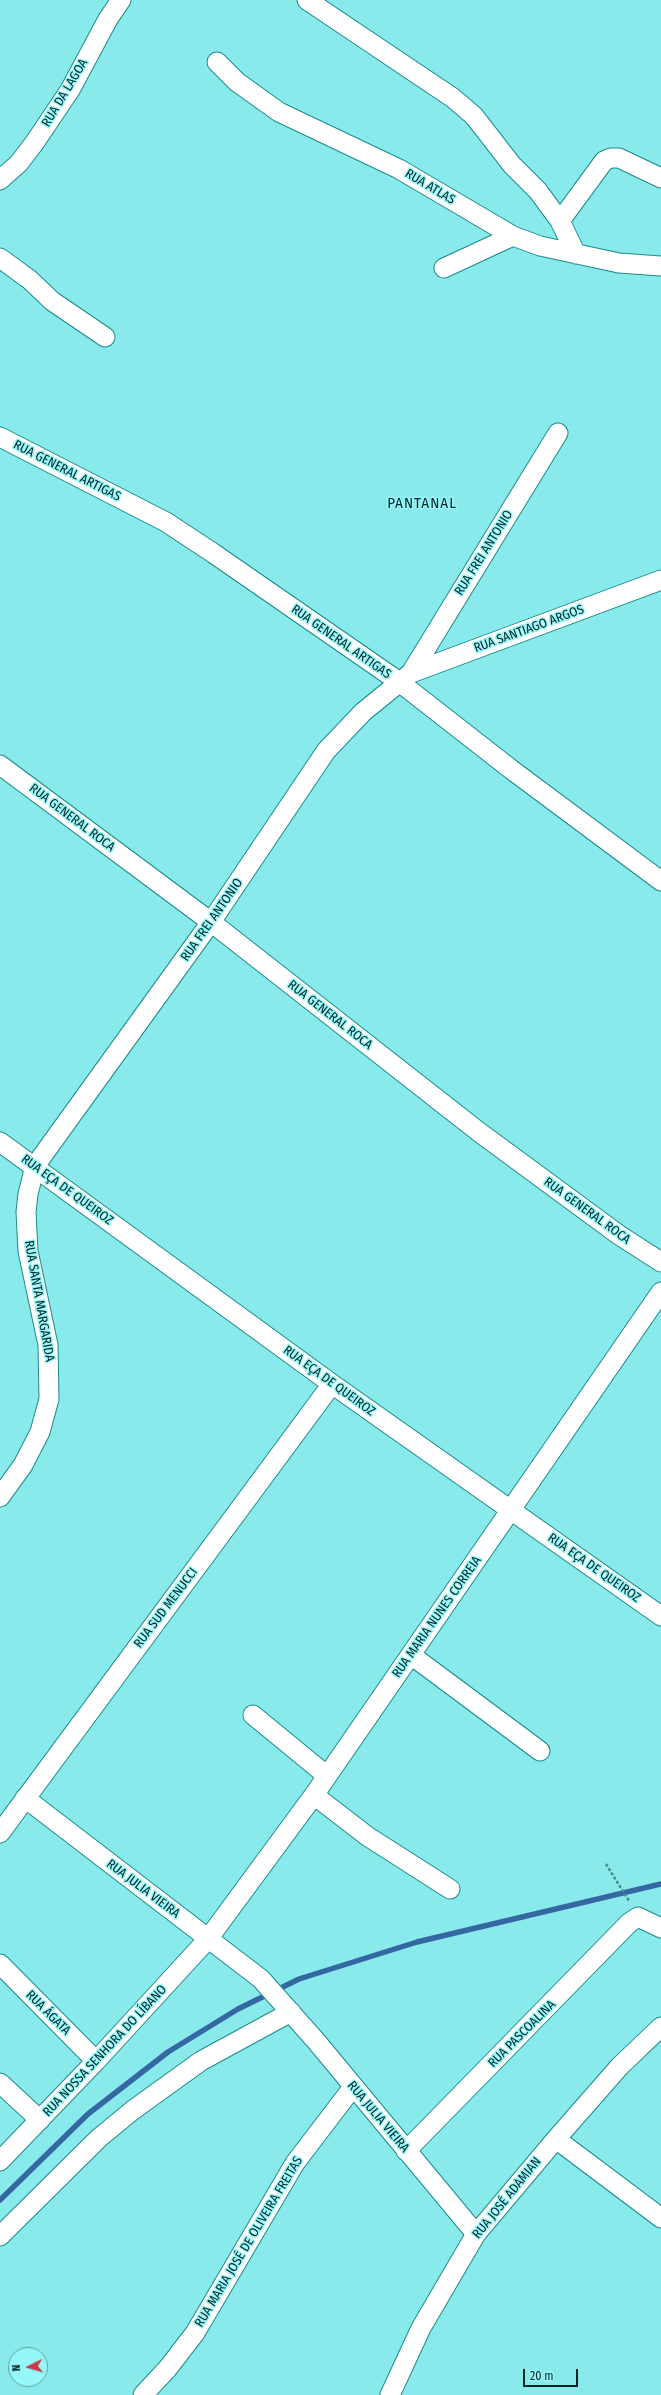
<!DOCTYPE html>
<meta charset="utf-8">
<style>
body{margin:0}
#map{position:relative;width:661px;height:2395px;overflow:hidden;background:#89eaec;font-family:"Fira Sans Condensed",sans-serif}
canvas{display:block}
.north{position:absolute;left:8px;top:2347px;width:40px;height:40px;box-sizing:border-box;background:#96f7f9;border:1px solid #5ca3a5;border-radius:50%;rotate:265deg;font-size:11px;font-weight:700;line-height:16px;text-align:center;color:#052526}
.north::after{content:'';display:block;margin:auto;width:14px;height:18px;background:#ca3a4e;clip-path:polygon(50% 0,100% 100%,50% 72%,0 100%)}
.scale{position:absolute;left:523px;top:2369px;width:55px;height:18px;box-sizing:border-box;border:2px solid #052526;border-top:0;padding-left:5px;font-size:12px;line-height:14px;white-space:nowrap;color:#052526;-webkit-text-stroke:3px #96f7f9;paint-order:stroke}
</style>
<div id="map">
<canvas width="661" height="2395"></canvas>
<div class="north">N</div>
<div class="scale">20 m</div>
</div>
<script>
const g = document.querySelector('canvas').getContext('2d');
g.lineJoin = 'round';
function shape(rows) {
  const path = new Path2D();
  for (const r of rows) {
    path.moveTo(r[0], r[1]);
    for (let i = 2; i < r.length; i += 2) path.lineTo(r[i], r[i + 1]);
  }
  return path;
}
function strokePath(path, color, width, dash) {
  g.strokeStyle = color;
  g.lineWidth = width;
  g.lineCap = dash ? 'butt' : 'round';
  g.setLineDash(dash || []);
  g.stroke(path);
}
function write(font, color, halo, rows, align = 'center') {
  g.font = font + ' "Fira Sans Condensed",sans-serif';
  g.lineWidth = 3;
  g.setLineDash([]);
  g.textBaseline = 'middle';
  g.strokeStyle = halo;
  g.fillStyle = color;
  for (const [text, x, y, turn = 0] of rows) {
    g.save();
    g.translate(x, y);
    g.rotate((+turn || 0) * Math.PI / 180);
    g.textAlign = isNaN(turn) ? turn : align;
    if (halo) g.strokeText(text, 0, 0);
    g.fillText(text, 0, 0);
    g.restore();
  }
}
strokePath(shape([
 [0,2200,88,2114,168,2052,238,2009,299,1979,417,1942,661,1884]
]), '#3568a2', 5.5);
const minor = shape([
 [307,0,453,98,474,116,512,165,538,191,560,221,576,254],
 [217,62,237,82,279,112,399,169,513,236,540,246,619,263,661,266],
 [0,180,19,163,35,142,70,90,108,19,121,0],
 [560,221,604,161,611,158,619,158,661,178],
 [0,258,30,280,52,301,105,337],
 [444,268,513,236],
 [0,437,166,522,213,553,398,681,512,770,661,881],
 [411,673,558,433],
 [0,765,211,922,479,1132,619,1235,661,1262],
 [0,1142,332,1384,661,1616],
 [0,1497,23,1465,40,1432,49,1399,48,1345,28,1251,26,1212,28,1194,35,1166,211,922,326,751,363,712,411,673,661,580],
 [411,1655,540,1751],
 [253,1715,326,1775],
 [314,1795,367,1836,450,1889],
 [25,1798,261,1979,316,2041,476,2234],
 [0,1833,332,1384],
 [0,1964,96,2061],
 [0,2083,40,2120],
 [556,2139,661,2218],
 [406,2151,629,1923,638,1917,661,1928],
 [0,2161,96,2061,208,1939,314,1795,661,1292],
 [0,2236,99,2138,133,2110,201,2061,291,2012],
 [143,2395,168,2368,195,2333,295,2163,353,2087],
 [390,2395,421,2328,476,2234,556,2139,620,2066,661,2027]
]);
strokePath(minor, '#1c8a8c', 21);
strokePath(shape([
 [606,1864,629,1901]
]), '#4a8c8d', 2.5, [3, 2]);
strokePath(minor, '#fff', 19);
write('13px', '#052526', '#96f7f9', [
 ["RUA DA LAGOA",65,93,-59],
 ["RUA ATLAS",430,187,31],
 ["RUA GENERAL ARTIGAS",67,471,27],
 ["RUA FREI ANTONIO",484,553,-58],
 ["RUA SANTIAGO ARGOS",529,629,-20],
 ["RUA GENERAL ARTIGAS",341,642,35],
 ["RUA GENERAL ROCA",72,818,37],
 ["RUA FREI ANTONIO",212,920,-55],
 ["RUA GENERAL ROCA",330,1015,38],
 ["RUA EÇA DE QUEIROZ",67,1190,36],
 ["RUA GENERAL ROCA",587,1211,36],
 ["RUA SANTA MARGARIDA",39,1301,80],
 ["RUA EÇA DE QUEIROZ",329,1381,36],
 ["RUA EÇA DE QUEIROZ",594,1568,35],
 ["RUA SUD MENUCCI",166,1608,-53],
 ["RUA MARIA NUNES CORREIA",437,1617,-55],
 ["RUA JULIA VIEIRA",143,1889,37],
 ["RUA ÁGATA",48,2013,45],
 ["RUA PASCOALINA",522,2034,-45],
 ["RUA NOSSA SENHORA DO LÍBANO",105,2051,-47],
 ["RUA JULIA VIEIRA",378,2117,50],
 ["RUA JOSÉ ADAMIAN",507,2198,-51],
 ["RUA MARIA JOSÉ DE OLIVEIRA FREITAS",249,2242,-59]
]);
g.letterSpacing = '1px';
write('15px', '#052526', '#96f7f9', [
 ["PANTANAL",422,504]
]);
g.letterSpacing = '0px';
</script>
